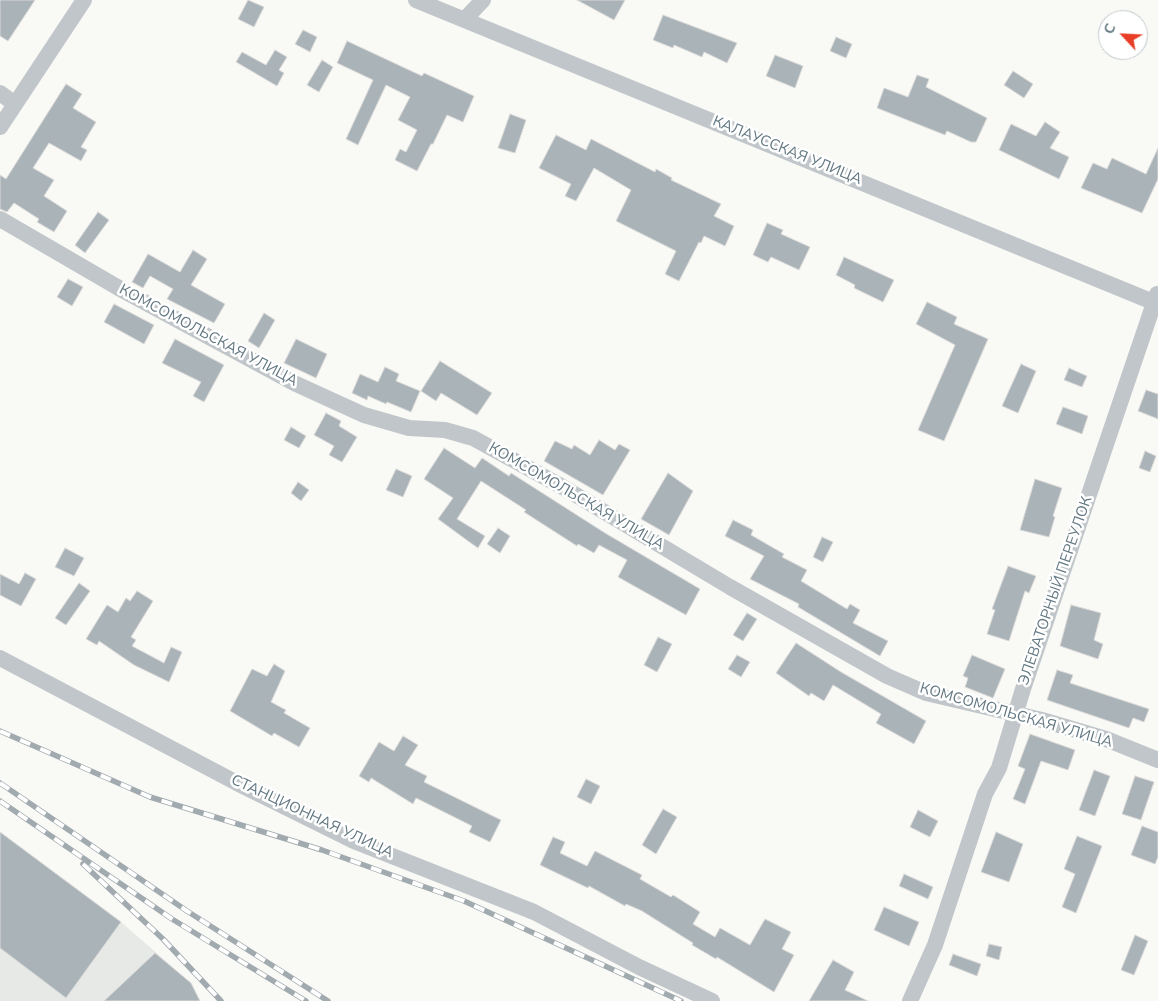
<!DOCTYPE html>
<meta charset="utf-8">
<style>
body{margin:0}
#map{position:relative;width:1158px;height:1001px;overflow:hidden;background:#f9f9f6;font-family:"Nunito Sans",sans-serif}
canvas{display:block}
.north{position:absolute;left:1098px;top:10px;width:50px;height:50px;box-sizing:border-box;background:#fff;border:1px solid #c1c9cd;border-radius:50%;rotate:295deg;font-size:14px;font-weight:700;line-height:20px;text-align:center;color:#637882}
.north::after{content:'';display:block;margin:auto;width:18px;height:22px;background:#e83e27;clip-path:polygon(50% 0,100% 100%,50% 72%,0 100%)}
</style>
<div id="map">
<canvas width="1158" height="1001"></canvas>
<div class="north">С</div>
</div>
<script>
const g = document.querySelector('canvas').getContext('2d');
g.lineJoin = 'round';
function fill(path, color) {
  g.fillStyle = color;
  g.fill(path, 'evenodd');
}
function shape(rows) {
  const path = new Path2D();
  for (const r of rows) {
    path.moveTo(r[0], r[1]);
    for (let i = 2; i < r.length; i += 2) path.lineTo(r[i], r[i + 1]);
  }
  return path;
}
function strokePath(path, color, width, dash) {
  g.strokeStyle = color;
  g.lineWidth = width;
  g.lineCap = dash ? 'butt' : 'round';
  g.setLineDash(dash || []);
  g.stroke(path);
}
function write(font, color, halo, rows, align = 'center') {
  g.font = font + ' "Nunito Sans",sans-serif';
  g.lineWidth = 5;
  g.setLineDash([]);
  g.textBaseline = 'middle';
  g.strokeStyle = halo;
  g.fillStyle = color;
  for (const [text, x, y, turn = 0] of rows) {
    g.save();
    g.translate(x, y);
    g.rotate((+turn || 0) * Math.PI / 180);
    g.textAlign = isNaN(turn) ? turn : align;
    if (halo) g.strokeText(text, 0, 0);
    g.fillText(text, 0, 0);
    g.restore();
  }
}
fill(shape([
 [0,832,121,922,191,983,200,1001,0,1001]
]), '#e7e9e7');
const building = shape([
 [0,0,35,0,8,41,0,36,0,0],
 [248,0,264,7,254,27,238,19,248,0],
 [577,0,625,0,614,20,577,0],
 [663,15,737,43,727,63,704,52,702,57,674,45,673,48,653,40,663,15],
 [303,30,317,37,310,52,295,44,303,30],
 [836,37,852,44,846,58,830,51,836,37],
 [347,41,422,76,424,73,474,96,463,122,447,115,433,144,431,144,417,171,395,160,400,149,406,152,417,130,398,120,410,97,386,85,358,145,346,139,373,80,337,63,347,41],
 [275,50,287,57,279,70,284,73,277,86,236,62,242,52,266,65,275,50],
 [775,55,803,66,795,88,766,76,775,55],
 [322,60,333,67,319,92,307,85,322,60],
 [1013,71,1033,84,1024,98,1004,85,1013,71],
 [917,75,929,79,926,87,987,118,976,142,971,142,947,131,945,135,877,108,884,88,908,97,917,75],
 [66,84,82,94,73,108,96,122,81,147,87,150,81,161,49,143,33,168,54,180,44,196,67,211,54,232,37,222,39,219,14,203,7,212,0,209,0,175,6,179,66,84],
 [510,114,526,120,515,153,498,148,510,114],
 [1045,122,1060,132,1050,148,1069,157,1059,179,999,150,1011,124,1036,136,1045,122],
 [556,135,586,150,591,139,655,172,656,169,672,178,671,180,721,204,714,216,734,226,725,246,704,236,701,243,699,242,679,281,665,274,676,251,616,221,631,190,594,168,576,201,565,196,571,184,539,168,556,135],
 [1158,148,1158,179,1142,213,1081,188,1093,163,1107,169,1112,158,1146,174,1158,148],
 [98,212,109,220,85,253,75,245,98,212],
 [767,223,783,230,781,234,810,247,799,270,771,257,768,262,753,255,767,223],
 [193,250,207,259,191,285,225,304,214,323,167,299,173,289,150,276,143,288,132,282,148,254,180,272,193,250],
 [844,257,894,280,883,302,854,288,855,285,836,275,844,257],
 [68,279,83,287,72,306,57,297,68,279],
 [927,302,957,317,954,324,988,339,944,441,918,430,955,345,916,324,927,302],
 [114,304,154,325,144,344,104,322,114,304],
 [264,313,275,320,259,348,248,341,264,313],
 [175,339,224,365,204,402,193,396,201,382,162,363,175,339],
 [296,339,327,354,316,378,284,363,296,339],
 [440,361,492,393,477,415,441,393,436,401,421,391,440,361],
 [1021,364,1036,371,1018,413,1002,406,1021,364],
 [385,367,399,374,396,381,420,391,411,412,387,402,386,404,368,396,367,400,352,393,360,374,378,382,385,367],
 [1069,368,1087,376,1082,387,1064,380,1069,368],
 [1146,390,1158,394,1158,419,1138,411,1146,390],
 [1063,407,1088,416,1082,434,1056,424,1063,407],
 [326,413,341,421,339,426,357,437,342,462,329,455,334,446,314,435,326,413],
 [291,427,306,436,299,448,284,440,291,427],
 [599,440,615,450,619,444,630,450,603,495,544,461,555,441,572,449,574,445,590,455,599,440],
 [444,448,475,468,482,458,509,476,511,473,605,533,700,589,686,615,618,577,627,560,599,545,594,553,578,544,577,546,524,512,526,510,481,481,457,519,485,536,478,548,468,541,438,519,453,498,424,479,444,448],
 [1145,451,1156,456,1150,472,1139,468,1145,451],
 [396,469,412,476,403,497,386,490,396,469],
 [668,473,693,491,669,535,641,519,668,473],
 [1035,479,1062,488,1053,516,1055,517,1049,537,1020,530,1035,479],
 [298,482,309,490,301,501,291,493,298,482],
 [733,520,753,530,751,535,784,554,782,557,807,570,801,581,847,609,850,604,860,610,853,623,888,641,880,656,798,607,799,604,750,579,764,556,725,536,733,520],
 [498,528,510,536,500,553,487,544,498,528],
 [822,537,833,542,823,562,813,557,822,537],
 [65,548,84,558,74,576,55,567,65,548],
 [1008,566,1036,576,1029,593,1025,591,1009,641,987,634,995,610,992,609,1008,566],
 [25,573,36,579,21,606,0,595,0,574,19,584,25,573],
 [79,583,90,591,66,625,55,618,79,583],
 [137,591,153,601,131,637,136,640,132,646,164,663,171,647,182,652,169,682,134,665,99,641,97,645,86,639,107,605,118,612,126,598,130,601,137,591],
 [1071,605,1101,613,1094,640,1103,644,1098,659,1060,646,1071,605],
 [747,613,757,619,743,641,733,635,747,613],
 [658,637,672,644,657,672,644,665,658,637],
 [796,643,841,672,926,721,914,744,876,723,881,714,833,685,824,701,811,693,809,696,776,673,796,643],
 [737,655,750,662,741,677,728,669,737,655],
 [972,655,1005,669,993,698,965,687,968,678,963,676,972,655],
 [274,664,285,671,271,702,286,710,284,713,310,728,299,747,274,733,272,736,230,711,252,669,267,676,274,664],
 [1057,670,1073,675,1070,683,1149,709,1144,722,1133,718,1129,728,1047,700,1057,670],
 [1030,734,1075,750,1068,770,1041,761,1025,804,1013,799,1025,769,1018,766,1030,734],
 [403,736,418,745,405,765,427,776,424,782,501,820,490,842,469,832,472,826,416,798,413,804,371,778,369,782,359,776,379,742,394,751,403,736],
 [1094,770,1110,776,1095,816,1079,810,1094,770],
 [1135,776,1154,782,1141,820,1122,814,1135,776],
 [586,779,600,786,591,804,577,797,586,779],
 [663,809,677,817,656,854,642,845,663,809],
 [918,810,938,821,930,837,910,827,918,810],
 [1142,826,1158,832,1158,857,1155,864,1131,855,1142,826],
 [0,832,121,922,66,998,0,948,0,832],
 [996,832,1023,844,1009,882,981,872,996,832],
 [1077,836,1102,846,1076,913,1062,907,1075,874,1064,869,1077,836],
 [553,837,565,842,560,853,587,866,595,851,642,875,640,879,671,897,673,895,700,912,693,924,715,937,720,928,750,945,765,919,791,932,782,949,794,955,774,992,717,957,716,959,692,945,693,943,642,911,626,904,625,906,589,886,588,888,540,865,553,837],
 [904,874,933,887,928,899,899,886,904,874],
 [884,907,919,922,909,946,874,930,884,907],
 [1135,935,1148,941,1134,975,1121,970,1135,935],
 [989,944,1002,947,999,960,986,956,989,944],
 [155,953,191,983,200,1001,104,1001,155,953],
 [953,954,981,964,977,976,949,965,953,954],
 [833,960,854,972,845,990,868,1001,809,1001,833,960]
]);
fill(building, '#a9b3b8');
strokePath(building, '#dbdad9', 1);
strokePath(shape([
 [416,0,1158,304],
 [466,18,483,0],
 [0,93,15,104],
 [0,127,84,0],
 [0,219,124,291,294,383,364,415,409,428,445,430,473,438,561,486,730,587,887,676,926,693,1042,720,1106,739,1158,760],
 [0,658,237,783,354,841,534,912,639,967,712,1001],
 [910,1001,935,945,985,794,999,768,1023,689,1157,294]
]), '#c0c6c9', 16);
const rail = shape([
 [0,731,150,797,322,850,464,901,681,1001],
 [0,783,187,911,328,1001],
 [0,801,172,919,306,1001],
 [83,864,163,939,221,1001]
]);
strokePath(rail, '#a1aaaf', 5.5);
strokePath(rail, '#fff', 4, [11]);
write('15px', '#637882', '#fff', [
 ["КАЛАУССКАЯ УЛИЦА",787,151,22],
 ["КОМСОМОЛЬСКАЯ УЛИЦА",208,336,28],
 ["КОМСОМОЛЬСКАЯ УЛИЦА",576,497,30],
 ["ЭЛЕВАТОРНЫЙ ПЕРЕУЛОК",1056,591,-71],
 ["КОМСОМОЛЬСКАЯ УЛИЦА",1016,716,16],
 ["СТАНЦИОННАЯ УЛИЦА",312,817,25]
]);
</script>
